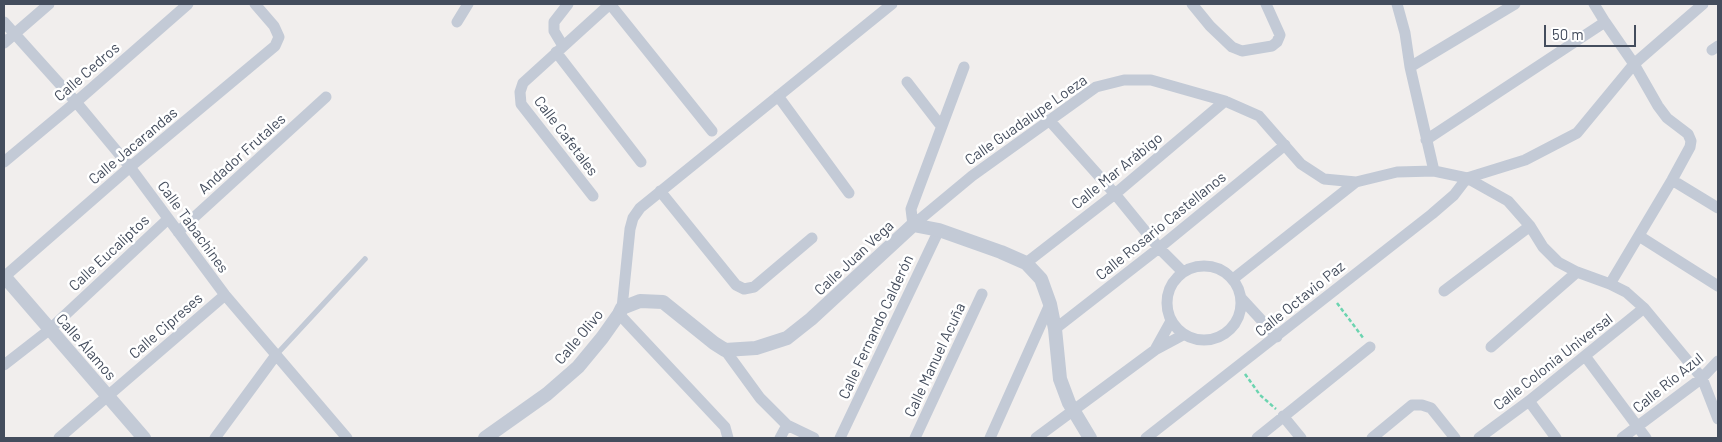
<!DOCTYPE html>
<meta charset="utf-8">
<style>
body{margin:0}
#map{position:relative;width:1722px;height:442px;overflow:hidden;background:#f1eeed;font-family:Barlow,sans-serif}
canvas{display:block}
.frame{position:absolute;inset:0;border:5px solid #444d5d;pointer-events:none}
.scale{position:absolute;left:1544px;top:25px;width:92px;height:22px;box-sizing:border-box;border:2px solid #444d5d;border-top:0;padding-left:6px;font-size:15px;line-height:18px;white-space:nowrap;color:#444d5d;-webkit-text-stroke:4px #fff;paint-order:stroke}
</style>
<div id="map">
<canvas width="1722" height="442"></canvas>
<div class="frame"></div>
<div class="scale">50 m</div>
</div>
<script>
const g = document.querySelector('canvas').getContext('2d');
g.lineJoin = 'round';
function shape(rows) {
  const path = new Path2D();
  for (const r of rows) {
    if (r.length === 3) {
      path.moveTo(r[0] + r[2], r[1]);
      path.arc(r[0], r[1], r[2], 0, 2 * Math.PI);
      continue;
    }
    path.moveTo(r[0], r[1]);
    for (let i = 2; i < r.length; i += 2) path.lineTo(r[i], r[i + 1]);
  }
  return path;
}
function strokePath(path, color, width, dash) {
  g.strokeStyle = color;
  g.lineWidth = width;
  g.lineCap = dash ? 'butt' : 'round';
  g.setLineDash(dash || []);
  g.stroke(path);
}
function write(font, color, halo, rows, align = 'center') {
  g.font = font + ' Barlow,sans-serif';
  g.lineWidth = 5;
  g.setLineDash([]);
  g.textBaseline = 'middle';
  g.strokeStyle = halo;
  g.fillStyle = color;
  for (const [text, x, y, turn = 0] of rows) {
    g.save();
    g.translate(x, y);
    g.rotate((+turn || 0) * Math.PI / 180);
    g.textAlign = isNaN(turn) ? turn : align;
    if (halo) g.strokeText(text, 0, 0);
    g.fillText(text, 0, 0);
    g.restore();
  }
}
strokePath(shape([
 [1337,303,1364,339],
 [1245,374,1260,395,1276,409]
]), '#6cd4b0', 2.5, [4, 2.5]);
strokePath(shape([
 [276,355,365,259]
]), '#c3cad6', 5.5);
strokePath(shape([
 [610,4,712,131],
 [1192,4,1210,26,1232,47,1242,51,1272,46,1277,42,1280,35,1266,4],
 [1397,4,1405,33,1410,67,1434,171],
 [1594,4,1605,22,1634,64,1658,106,1667,118,1688,134,1691,141,1690,147,1672,180,1610,284],
 [4,22,76,102,130,167,225,295,347,438],
 [457,22,468,4],
 [4,43,49,4],
 [563,46,554,31,554,22,568,4],
 [1712,50,1718,46],
 [556,52,641,162],
 [964,67,911,209,913,225,972,176,1096,87,1124,80,1151,80,1225,101,1259,116,1301,164,1324,179,1356,182,1397,172,1434,171,1467,178,1508,201,1530,226,1543,247,1558,262,1577,272,1610,284,1626,292,1644,308,1702,378,1718,419],
 [1410,67,1515,4],
 [907,82,941,126],
 [778,96,849,193],
 [1049,120,1115,194,1159,248,1183,272],
 [1426,140,1605,22],
 [4,162,76,102,188,4],
 [1467,178,1525,160,1577,133,1634,64,1703,4],
 [1672,180,1718,208],
 [660,191,736,285,744,289,754,287,812,238],
 [593,196,521,104,520,92,523,83,610,4],
 [178,232,326,97],
 [1639,236,1718,286],
 [1026,263,1115,194,1225,101],
 [1204,303,37],
 [4,277,130,167,275,46,279,37,274,26,255,4],
 [1233,279,1356,182],
 [1444,291,1530,226],
 [1242,299,1277,337],
 [622,308,630,229,633,218,640,208,892,4],
 [619,314,725,427,728,438],
 [1055,329,1159,248,1285,145],
 [1491,347,1577,272],
 [1156,348,1171,321],
 [725,350,760,398,787,425,814,438],
 [1585,356,1646,438],
 [4,365,49,330,168,219],
 [1529,401,1556,438],
 [1283,416,1301,438],
 [59,438,225,295],
 [215,438,276,355],
 [780,438,787,425],
 [840,438,939,230],
 [915,438,982,294],
 [990,438,1050,304],
 [1036,438,1155,350,1183,335],
 [1146,438,1432,214,1454,195,1467,178],
 [1257,438,1370,347],
 [1372,438,1412,405,1422,405,1431,408,1455,438],
 [1479,438,1529,401,1644,308],
 [1622,438,1702,378,1718,361]
]), '#c3cad6', 11);
strokePath(shape([
 [4,276,144,438],
 [485,438,547,394,578,367,602,338,619,314,622,308,640,301,663,302,714,343,725,350,756,348,787,338,811,319,913,225,939,230,1001,252,1026,263,1041,279,1050,304,1055,329,1060,379,1069,403,1090,438]
]), '#c3cad6', 14);
write('15px', '#444d5d', '#fff', [
 ["Calle Cedros",87,72,-41],
 ["Calle Guadalupe Loeza",1026,120,-35],
 ["Calle Cafetales",566,136,53],
 ["Calle Jacarandas",133,146,-40],
 ["Andador Frutales",242,154,-42],
 ["Calle Mar Arábigo",1117,171,-39],
 ["Calle Rosario Castellanos",1161,226,-39],
 ["Calle Tabachines",193,227,54],
 ["Calle Eucaliptos",109,253,-43],
 ["Calle Juan Vega",854,258,-43],
 ["Calle Octavio Paz",1300,299,-39],
 ["Calle Cipreses",166,326,-41],
 ["Calle Fernando Calderón",876,327,-65],
 ["Calle Olivo",579,337,-50],
 ["Calle Álamos",86,347,49],
 ["Calle Manuel Acuña",935,360,-65],
 ["Calle Colonia Universal",1553,362,-38],
 ["Calle Río Azul",1668,383,-39]
]);
</script>
